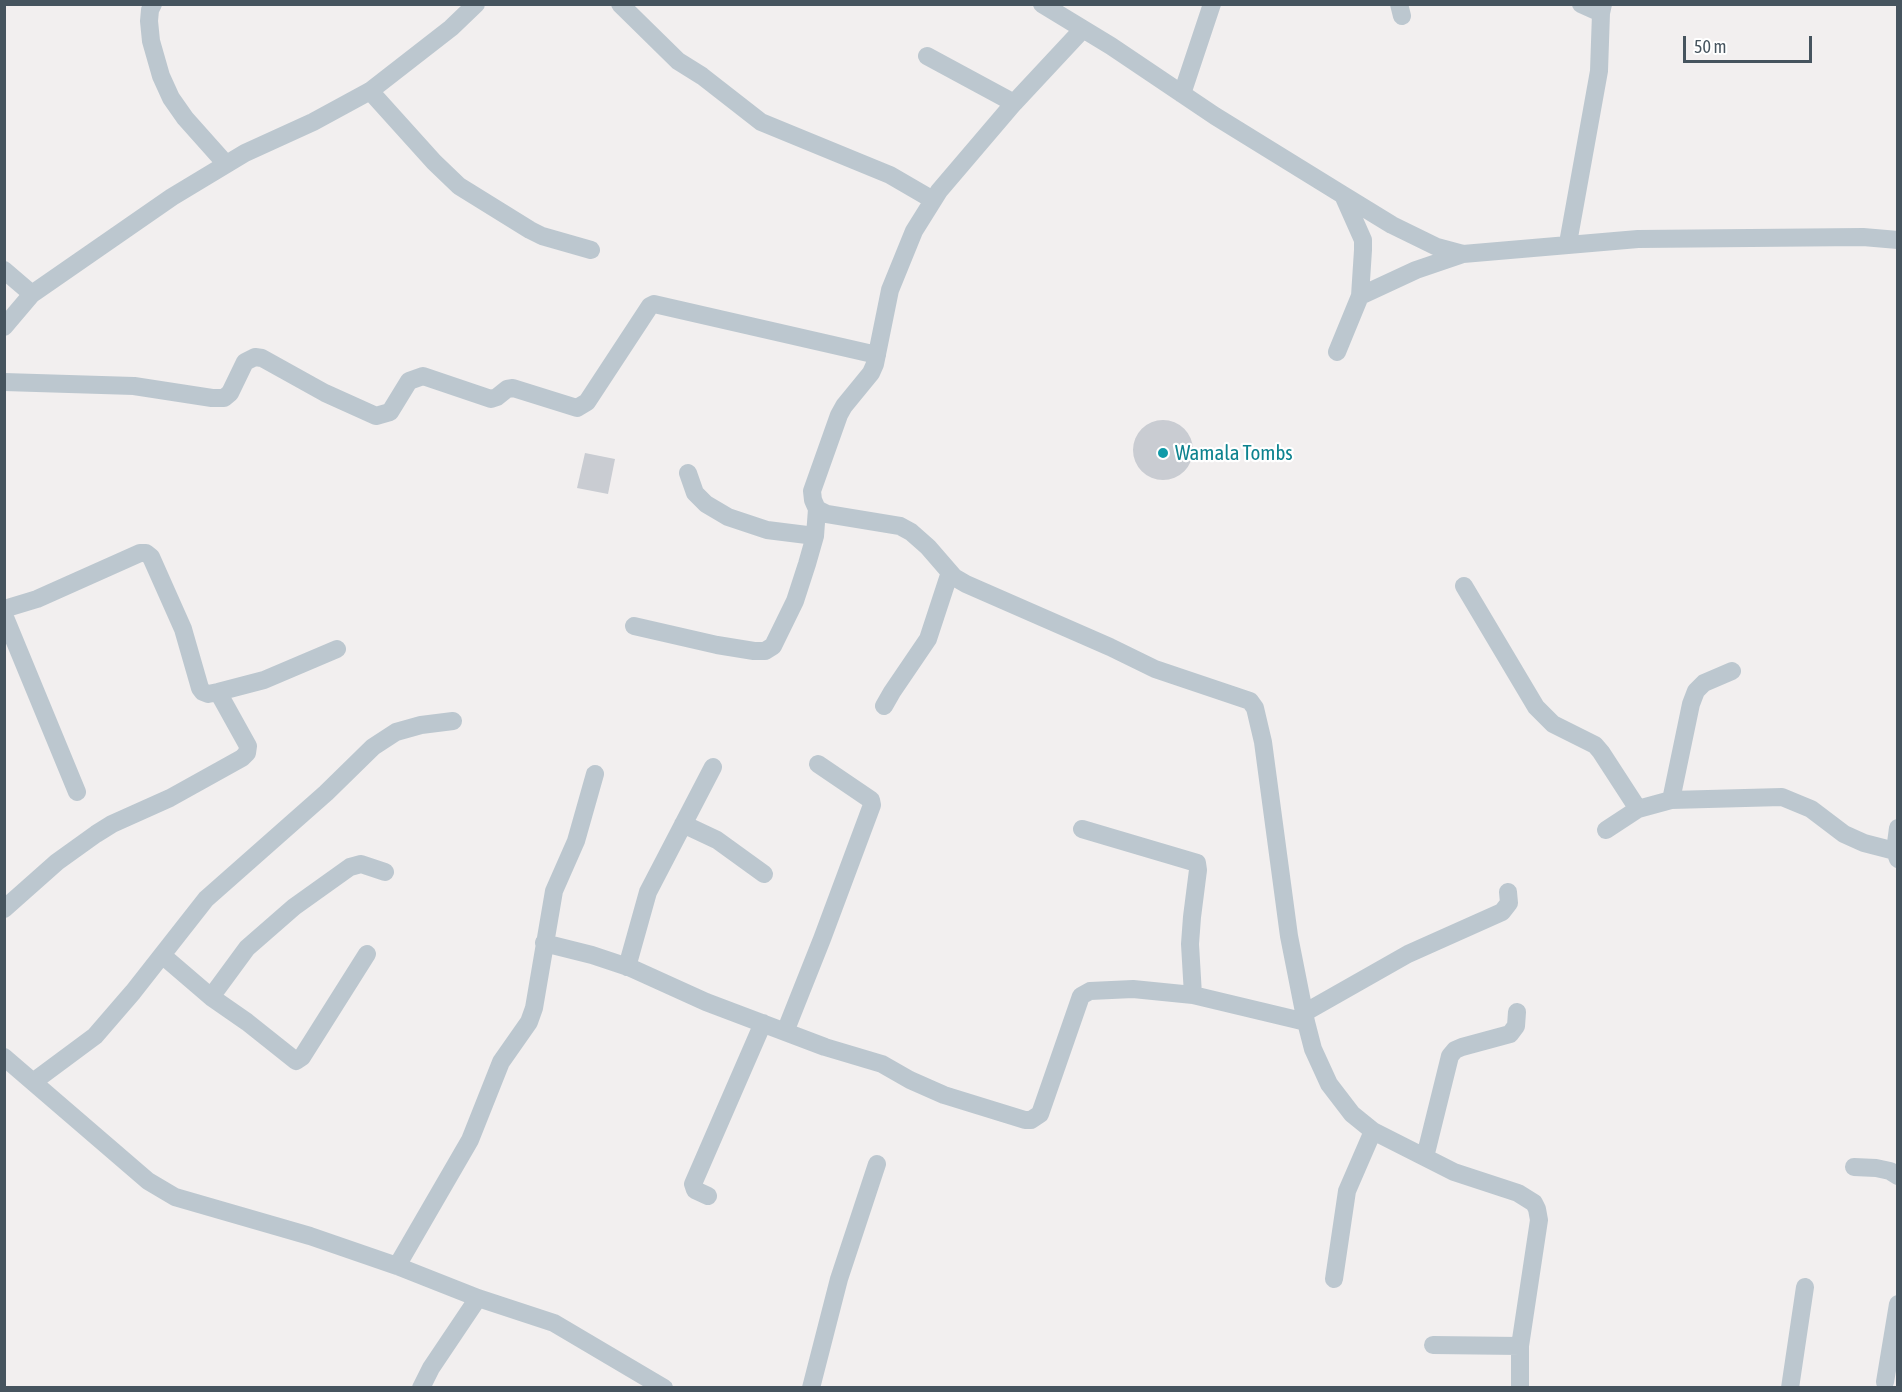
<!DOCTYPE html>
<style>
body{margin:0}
#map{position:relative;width:1902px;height:1392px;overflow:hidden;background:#f2efef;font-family:"Asap Condensed",sans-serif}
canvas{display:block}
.frame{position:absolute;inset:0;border:6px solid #46545e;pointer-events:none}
.scale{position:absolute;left:1683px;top:36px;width:129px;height:27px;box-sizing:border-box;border:3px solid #46545e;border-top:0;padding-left:8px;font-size:18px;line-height:21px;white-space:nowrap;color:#46545e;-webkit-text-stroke:4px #fff;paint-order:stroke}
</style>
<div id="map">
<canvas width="1902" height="1392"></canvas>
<div class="frame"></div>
<div class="scale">50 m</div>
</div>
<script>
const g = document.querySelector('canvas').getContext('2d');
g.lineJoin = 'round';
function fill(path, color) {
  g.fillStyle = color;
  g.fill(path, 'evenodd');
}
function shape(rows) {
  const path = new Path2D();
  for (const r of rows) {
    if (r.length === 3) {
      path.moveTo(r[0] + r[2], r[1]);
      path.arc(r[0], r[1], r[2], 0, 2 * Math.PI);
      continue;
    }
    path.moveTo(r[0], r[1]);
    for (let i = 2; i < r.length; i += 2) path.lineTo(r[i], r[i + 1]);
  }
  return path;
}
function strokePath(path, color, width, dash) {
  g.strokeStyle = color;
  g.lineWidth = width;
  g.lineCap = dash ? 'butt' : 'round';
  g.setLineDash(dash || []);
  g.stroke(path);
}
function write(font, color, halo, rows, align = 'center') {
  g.font = font + ' "Asap Condensed",sans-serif';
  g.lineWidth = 4.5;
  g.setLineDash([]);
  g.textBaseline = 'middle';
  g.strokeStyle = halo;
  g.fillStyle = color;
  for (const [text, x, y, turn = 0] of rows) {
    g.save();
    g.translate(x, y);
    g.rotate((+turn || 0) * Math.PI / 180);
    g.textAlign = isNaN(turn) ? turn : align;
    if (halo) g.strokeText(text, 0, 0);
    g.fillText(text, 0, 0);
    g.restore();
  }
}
fill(shape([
 [1163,450,30],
 [585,453,615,459,608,494,577,488]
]), '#c9ccd2');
strokePath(shape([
 [153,4,150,10,149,21,151,41,161,76,171,98,185,118,226,164],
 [620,4,678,61,702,76,761,122,890,175,933,200],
 [1042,4,1111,46,1215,116,1343,195,1392,225,1437,247,1463,254,1638,239,1863,237,1898,240],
 [1399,4,1402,16],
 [1581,4,1601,13],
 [927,56,1014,103],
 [370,91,434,162,459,186,530,230,542,236,591,250],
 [1182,94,1212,4],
 [1568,243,1599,71,1601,13,1603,4],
 [4,270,32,294],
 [1360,296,1416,270,1463,254],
 [4,327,32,294,172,197,245,153,313,122,370,91,451,28,476,4],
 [1337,352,1360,296,1363,250,1363,240,1343,195],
 [4,382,134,386,212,398,224,398,230,393,245,362,255,357,262,358,325,393,376,416,390,412,409,381,423,376,491,399,497,397,507,389,513,388,577,408,587,402,650,306,654,304,877,355],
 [688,473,695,493,706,504,728,517,767,530,815,536],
 [817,509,827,514,900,526,911,532,928,547,954,577,966,584,1110,647,1155,669,1250,701,1255,708,1263,742,1289,936,1306,1022,1313,1049,1329,1084,1352,1114,1373,1131,1454,1172,1518,1193,1534,1203,1537,1209,1539,1220,1520,1346,1520,1388],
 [1464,586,1536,707,1553,724,1595,745,1601,752,1638,809],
 [4,609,37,599,140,553,146,553,151,557,183,629,200,688,203,692,208,694,218,692,264,680,337,649],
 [4,615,77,792],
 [634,626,717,645,754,651,765,651,773,646,795,601,807,564,815,536,817,509,813,500,812,491,839,415,844,406,871,373,875,364,890,290,914,231,939,191,1014,103,1083,29],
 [884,706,892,692,928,639,950,572],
 [1671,800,1691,704,1696,691,1704,683,1732,671],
 [683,824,717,840,764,874],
 [1898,828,1895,851,1898,859],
 [1082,829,1197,863,1198,870,1192,917,1190,944,1193,995,1306,1022],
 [1606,830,1638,809,1671,800,1782,797,1811,809,1844,834,1864,843,1895,851],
 [4,909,57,862,96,834,112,824,170,798,242,758,247,753,248,746,218,692],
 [544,943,592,955,631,968,706,1002,825,1047,882,1064,910,1080,944,1095,1025,1120,1031,1120,1040,1114,1081,996,1090,991,1133,989,1193,995],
 [162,955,211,997,247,1022,296,1061,302,1057,367,954],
 [627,967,648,892,713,767],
 [211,997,247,948,294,907,350,867,361,864,385,872],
 [1304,1013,1408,954,1502,912,1509,903,1508,892],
 [785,1032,822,939,872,805,871,800,818,764],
 [4,1057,148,1181,175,1197,310,1236,397,1266,478,1298,554,1323,664,1388],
 [33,1082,95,1036,133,992,206,899,326,793,373,747,396,732,421,725,453,721],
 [1425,1157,1450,1056,1455,1050,1462,1047,1510,1034,1516,1026,1517,1012],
 [1854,1167,1876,1168,1890,1171,1898,1176],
 [708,1196,695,1190,693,1184,763,1023],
 [397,1266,470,1140,501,1062,529,1022,534,1008,554,891,576,841,595,774],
 [1334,1279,1347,1191,1373,1131],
 [1433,1345,1520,1346],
 [1885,1382,1898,1304],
 [421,1388,431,1368,478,1298],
 [811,1388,839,1279,877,1164],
 [1790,1388,1805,1287]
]), '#bcc7cf', 18);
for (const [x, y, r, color] of [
 [1163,453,6,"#0f9aa8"]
]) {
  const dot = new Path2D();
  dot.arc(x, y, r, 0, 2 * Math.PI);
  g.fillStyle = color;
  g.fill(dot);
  strokePath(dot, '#fff', 2);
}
write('21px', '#0d838f', '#fff', [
 ["Wamala Tombs",1175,453]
], 'left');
</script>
